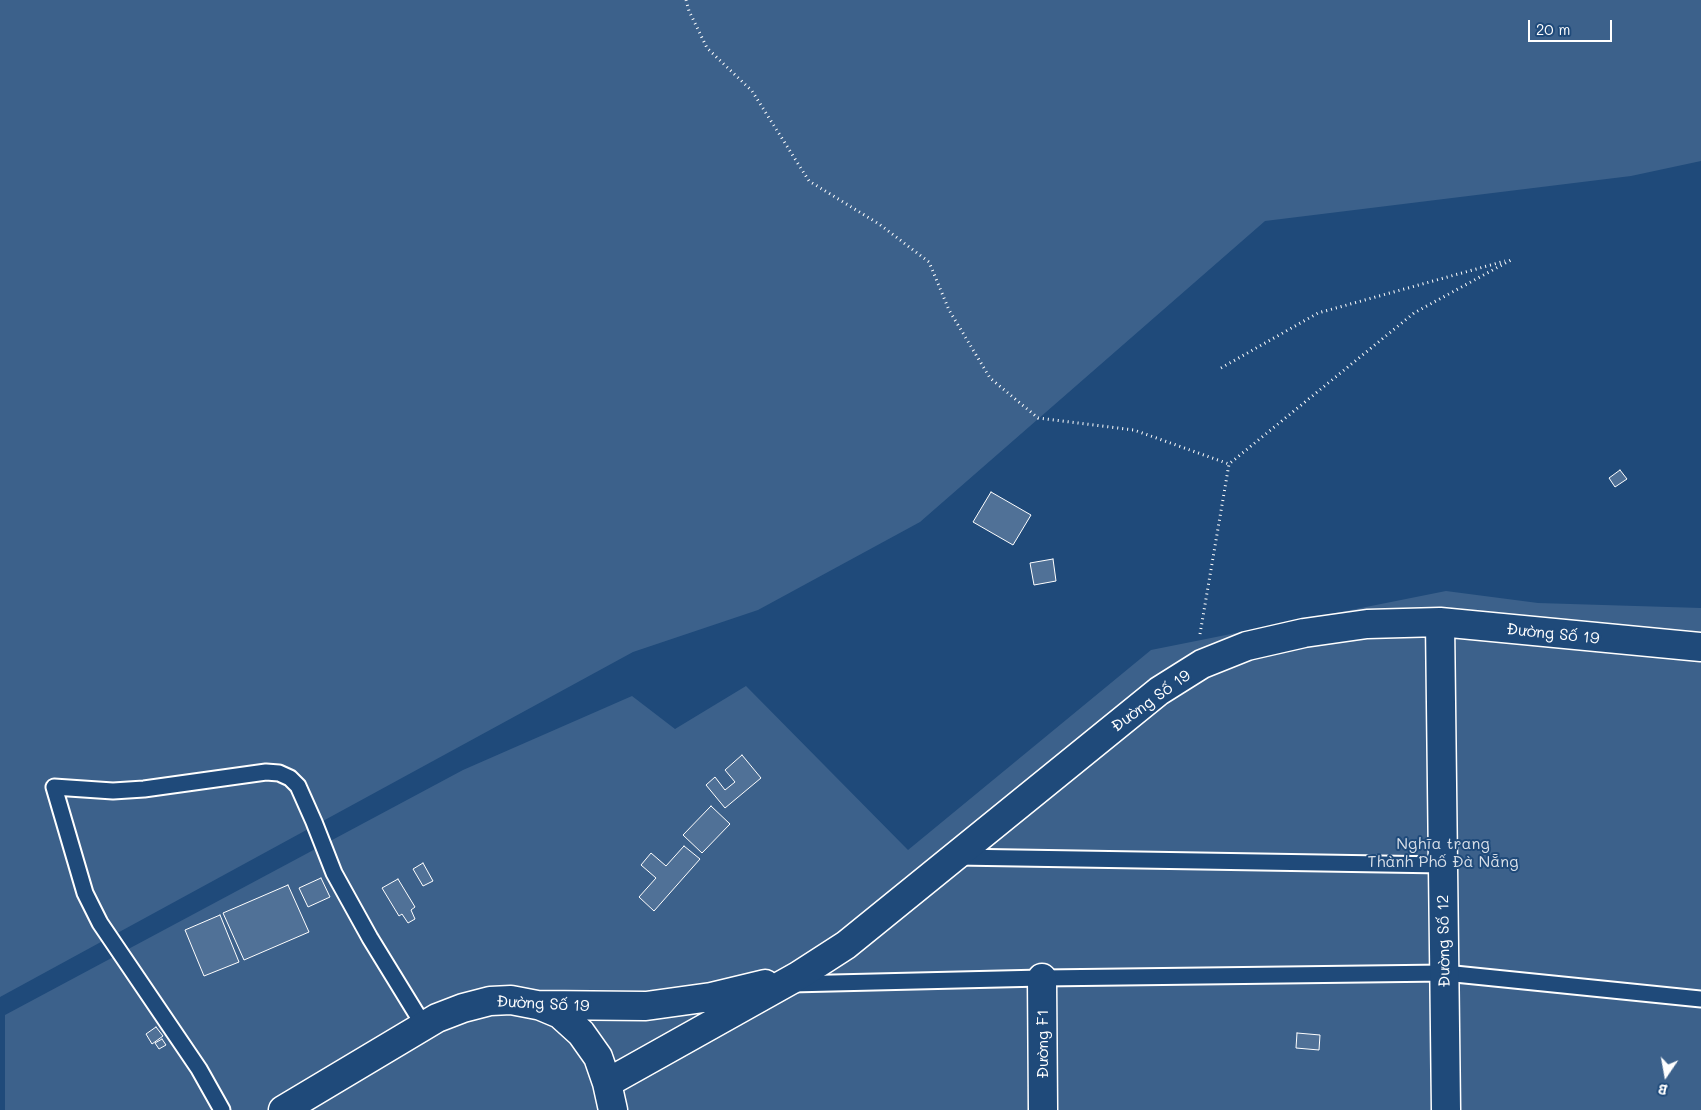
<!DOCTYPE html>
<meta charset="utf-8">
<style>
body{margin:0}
#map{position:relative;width:1701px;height:1110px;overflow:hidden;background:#1f4a7a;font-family:Mali,sans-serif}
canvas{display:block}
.north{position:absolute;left:1641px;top:1050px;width:50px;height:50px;-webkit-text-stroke:4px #1f4a7a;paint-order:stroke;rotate:192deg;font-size:14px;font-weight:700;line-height:20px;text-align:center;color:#fff}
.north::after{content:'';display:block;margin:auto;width:18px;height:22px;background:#fff;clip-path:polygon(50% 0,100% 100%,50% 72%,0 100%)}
.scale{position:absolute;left:1528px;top:20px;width:84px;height:22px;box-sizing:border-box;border:2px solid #fff;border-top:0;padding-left:6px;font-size:15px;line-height:18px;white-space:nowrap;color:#fff;-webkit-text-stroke:4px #1f4a7a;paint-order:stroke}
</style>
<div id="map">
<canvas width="1701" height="1110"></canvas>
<div class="north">B</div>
<div class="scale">20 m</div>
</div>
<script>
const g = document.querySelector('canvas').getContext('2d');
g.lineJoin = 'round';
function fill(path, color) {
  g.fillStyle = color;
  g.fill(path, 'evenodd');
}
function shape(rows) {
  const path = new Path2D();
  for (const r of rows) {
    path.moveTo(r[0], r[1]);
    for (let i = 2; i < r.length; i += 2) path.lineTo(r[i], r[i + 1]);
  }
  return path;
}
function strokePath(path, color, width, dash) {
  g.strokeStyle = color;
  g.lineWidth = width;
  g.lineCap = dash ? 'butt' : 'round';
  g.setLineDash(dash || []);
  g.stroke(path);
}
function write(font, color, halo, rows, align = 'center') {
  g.font = font + ' Mali,sans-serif';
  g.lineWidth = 4;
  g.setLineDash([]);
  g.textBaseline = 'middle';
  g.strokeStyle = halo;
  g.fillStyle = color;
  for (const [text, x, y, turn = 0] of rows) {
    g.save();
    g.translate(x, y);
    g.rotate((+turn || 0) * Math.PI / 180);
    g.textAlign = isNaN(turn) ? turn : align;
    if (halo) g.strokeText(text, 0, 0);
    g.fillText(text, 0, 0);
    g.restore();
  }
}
fill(shape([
 [0,0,1701,0,1701,161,1631,176,1265,221,920,522,758,610,633,652,0,997],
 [1446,591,1538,603,1701,608,1701,1110,5,1110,5,1015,463,770,632,696,675,729,746,686,908,850,1151,650]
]), '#3c618b');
const building = shape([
 [1620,470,1627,479,1615,487,1609,478,1620,470],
 [991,492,1031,515,1013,545,973,522,991,492],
 [1053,559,1056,581,1034,585,1030,563,1053,559],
 [742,755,761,778,725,808,706,785,715,777,725,790,735,782,725,770,742,755],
 [711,806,730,824,702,853,683,835,711,806],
 [684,846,700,859,654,911,639,897,656,878,641,865,651,853,666,866,684,846],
 [423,863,433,881,423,886,413,869,423,863],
 [321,878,330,897,308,907,299,888,321,878],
 [398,879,415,907,411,910,415,919,408,923,402,914,399,916,382,888,398,879],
 [288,885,309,932,244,960,223,913,288,885],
 [220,915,239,962,204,976,185,930,220,915],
 [156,1027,163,1036,152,1044,146,1034,156,1027],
 [1297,1033,1320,1035,1319,1050,1296,1048,1297,1033],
 [162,1039,166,1045,159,1049,155,1043,162,1039]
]);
fill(building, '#507197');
strokePath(building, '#fff', 1);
const service = shape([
 [957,857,1443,865],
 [791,984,1042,978,1445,973,1701,999],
 [222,1110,199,1069,100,923,85,893,54,787,113,791,144,789,266,772,279,773,290,778,298,786,314,822,334,873,370,938,424,1026]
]);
const minor = shape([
 [1440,622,1446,1110],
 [1042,978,1043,1110],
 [541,1006,560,1014,581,1033,598,1057,607,1083,613,1110],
 [607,1083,798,976,846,945,1159,691,1202,664,1247,646,1304,633,1367,624,1440,622,1701,647],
 [283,1110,437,1018,463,1008,490,1001,511,1000,537,1005,646,1006,711,997,765,984]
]);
strokePath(service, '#fff', 19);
strokePath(minor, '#fff', 31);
strokePath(shape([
 [686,0,689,11,707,48,752,91,809,181,879,224,929,262,949,310,990,378,1038,418,1134,430,1229,464],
 [1221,368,1318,313,1505,261],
 [1200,634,1229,464,1414,313,1511,260]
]), '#fff', 3, [1, 4]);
strokePath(service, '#1f4a7a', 15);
strokePath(minor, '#1f4a7a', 28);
write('16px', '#fff', '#1f4a7a', [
 ["Đường Số 19",1553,634,6],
 ["Đường Số 19",1151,701,-36],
 ["Đường Số 12",1444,941,-91],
 ["Đường Số 19",543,1004,3],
 ["Đường F1",1043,1044,-90]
]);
write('16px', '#d8dfe8', '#1f4a7a', [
 ["Nghĩa trang",1443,844],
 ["Thành Phố Đà Nẵng",1443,862]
]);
</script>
